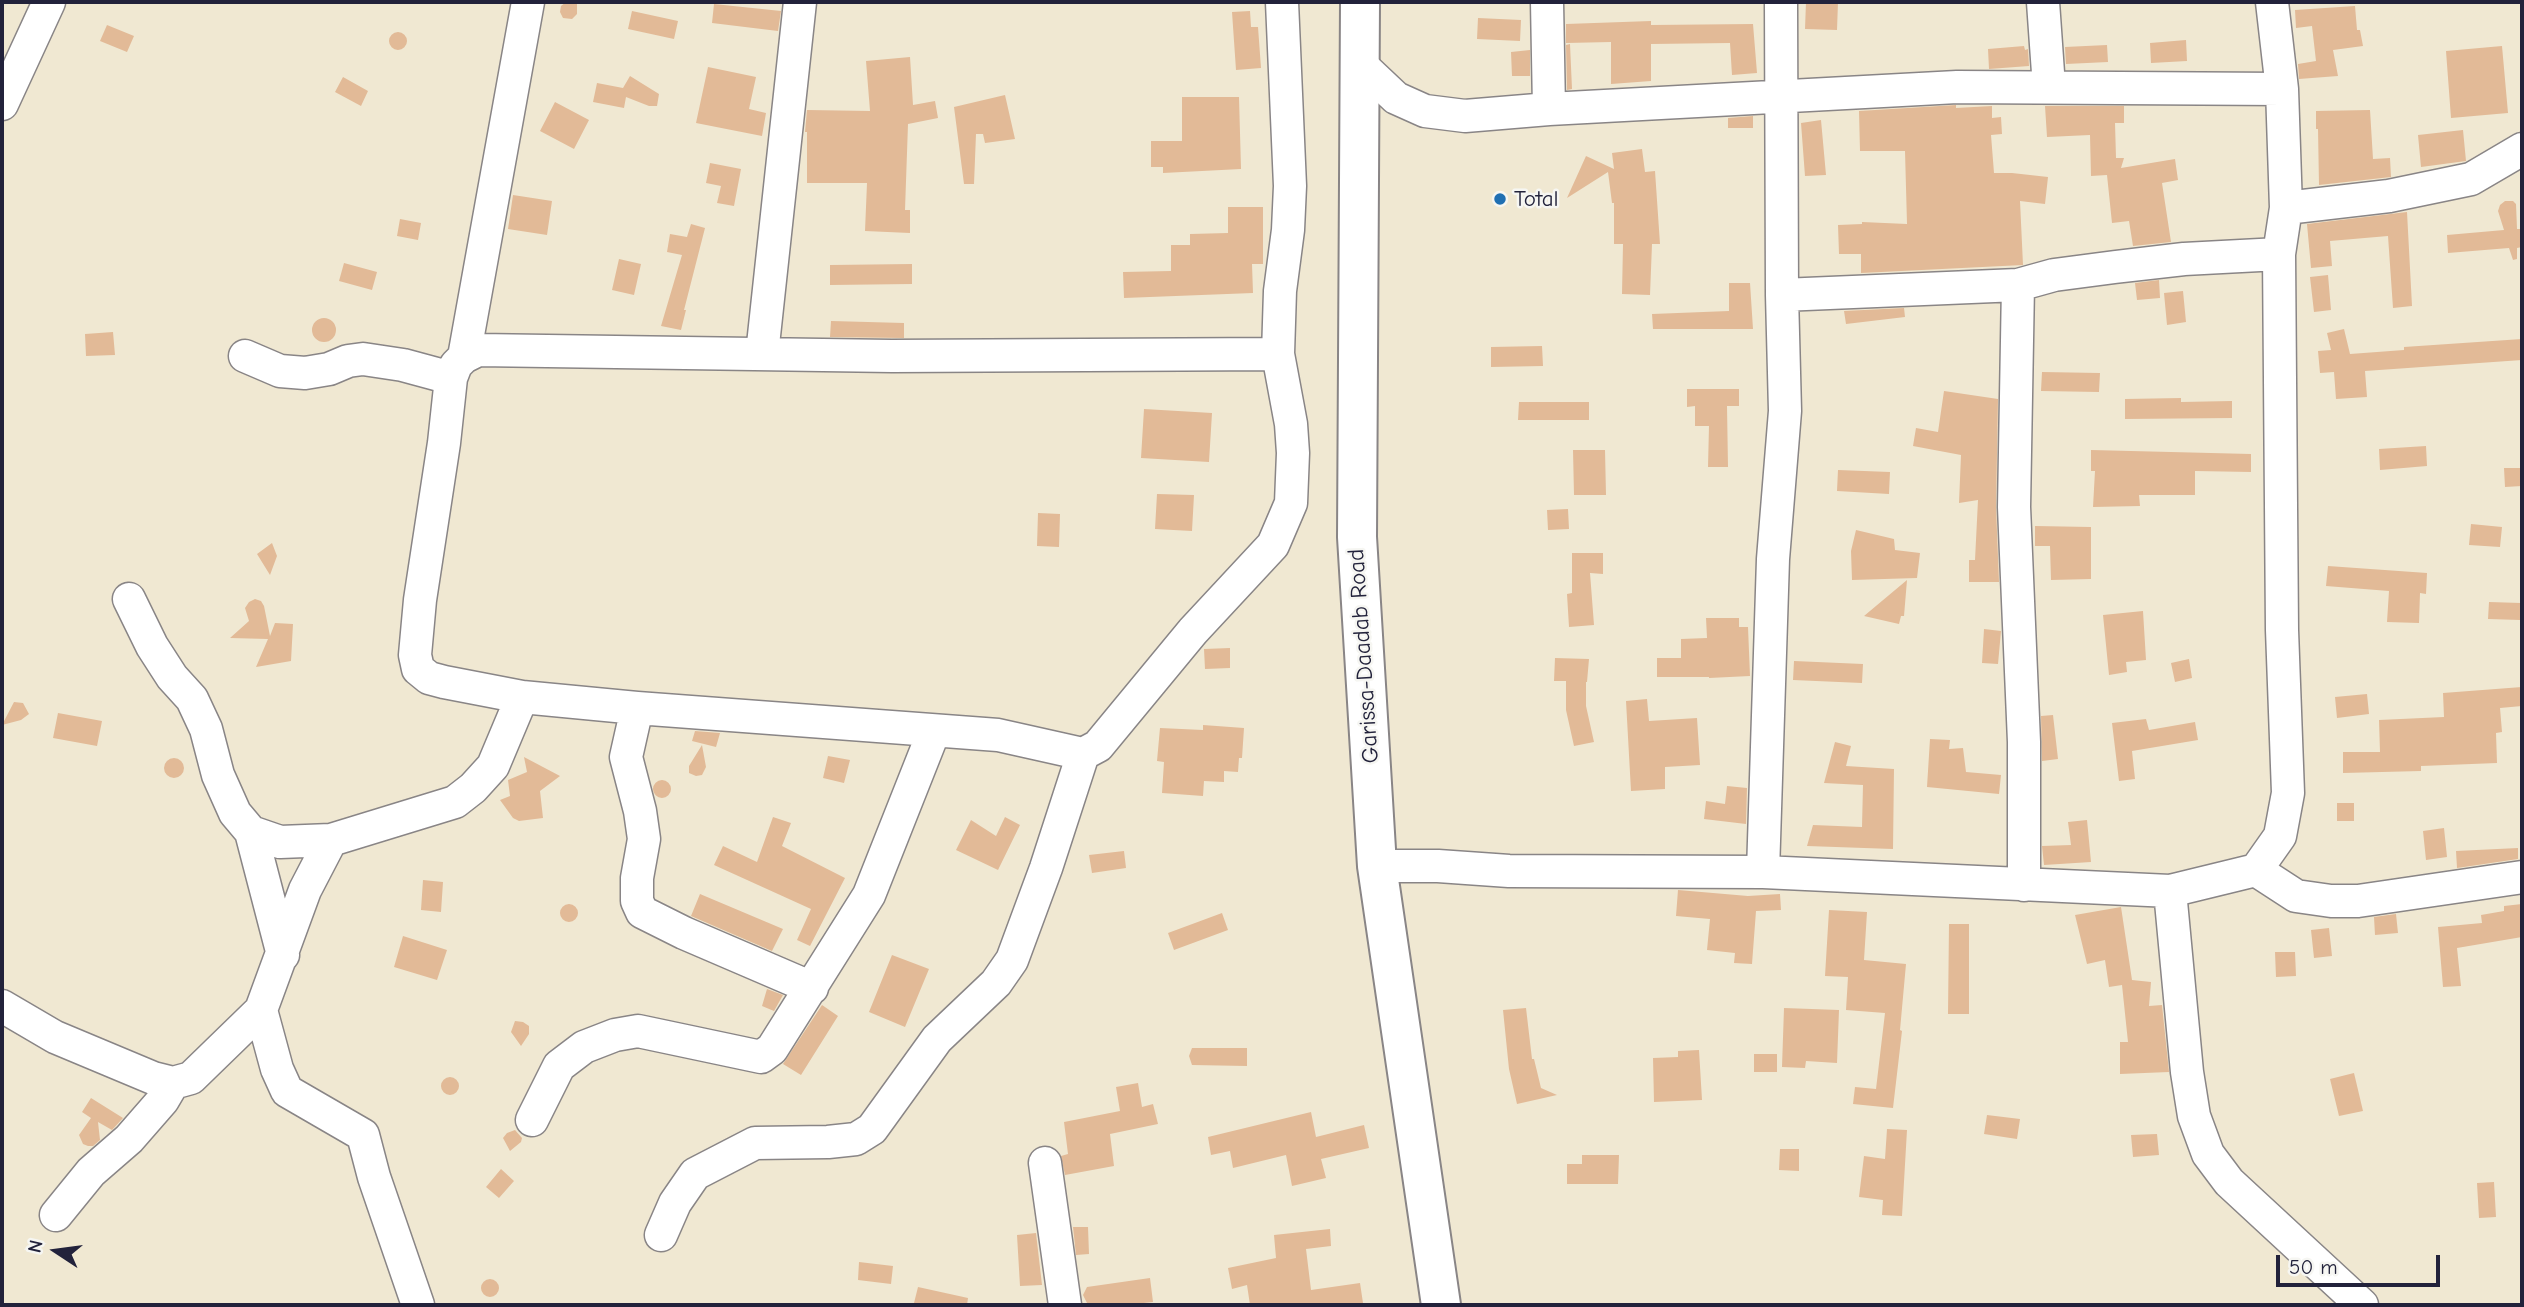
<!DOCTYPE html>
<style>
body{margin:0}
#map{position:relative;width:2524px;height:1307px;overflow:hidden;background:#f0e8d2;font-family:"Comic Neue",sans-serif}
canvas{display:block}
.frame{position:absolute;inset:0;border:4px solid #22223b;pointer-events:none}
.north{position:absolute;left:21px;top:1216px;width:70px;height:70px;-webkit-text-stroke:5px #f6f6f2;paint-order:stroke;rotate:283deg;font-size:19px;font-weight:700;line-height:28px;text-align:center;color:#22223b}
.north::after{content:'';display:block;margin:auto;width:24px;height:32px;background:#22223b;clip-path:polygon(50% 0,100% 100%,50% 72%,0 100%)}
.scale{position:absolute;left:2276px;top:1255px;width:164px;height:32px;box-sizing:border-box;border:4px solid #22223b;border-top:0;padding-left:9px;font-size:21px;line-height:24px;white-space:nowrap;color:#22223b;-webkit-text-stroke:5px #f6f6f2;paint-order:stroke}
</style>
<div id="map">
<canvas width="2524" height="1307"></canvas>
<div class="frame"></div>
<div class="north">N</div>
<div class="scale">50 m</div>
</div>
<script>
const g = document.querySelector('canvas').getContext('2d');
g.lineJoin = 'round';
function fill(path, color) {
  g.fillStyle = color;
  g.fill(path, 'evenodd');
}
function shape(rows) {
  const path = new Path2D();
  for (const r of rows) {
    if (r.length === 3) {
      path.moveTo(r[0] + r[2], r[1]);
      path.arc(r[0], r[1], r[2], 0, 2 * Math.PI);
      continue;
    }
    path.moveTo(r[0], r[1]);
    for (let i = 2; i < r.length; i += 2) path.lineTo(r[i], r[i + 1]);
  }
  return path;
}
function strokePath(path, color, width, dash) {
  g.strokeStyle = color;
  g.lineWidth = width;
  g.lineCap = dash ? 'butt' : 'round';
  g.setLineDash(dash || []);
  g.stroke(path);
}
function write(font, color, halo, rows, align = 'center') {
  g.font = font + ' "Comic Neue",sans-serif';
  g.lineWidth = 5;
  g.setLineDash([]);
  g.textBaseline = 'middle';
  g.strokeStyle = halo;
  g.fillStyle = color;
  for (const [text, x, y, turn = 0] of rows) {
    g.save();
    g.translate(x, y);
    g.rotate((+turn || 0) * Math.PI / 180);
    g.textAlign = isNaN(turn) ? turn : align;
    if (halo) g.strokeText(text, 0, 0);
    g.fillText(text, 0, 0);
    g.restore();
  }
}
fill(shape([
 [566,2,577,2,577,14,572,19,563,18,560,12,561,6],
 [1806,2,1838,2,1837,30,1805,29],
 [714,4,781,11,778,31,712,23],
 [2355,6,2357,30,2360,30,2363,46,2333,50,2338,76,2299,79,2298,64,2316,61,2312,26,2296,28,2295,10],
 [632,11,678,21,674,39,628,29],
 [1250,11,1251,27,1258,27,1261,68,1236,70,1232,12],
 [1478,18,1521,20,1520,41,1477,39],
 [1651,21,1651,25,1753,24,1757,73,1732,75,1730,43,1651,44,1651,81,1611,84,1611,42,1566,43,1566,24],
 [107,25,134,36,127,52,100,41],
 [398,41,9],
 [2186,40,2187,61,2151,63,2150,43],
 [1570,44,1572,89,1567,90,1566,45],
 [2107,45,2108,62,2066,64,2065,47],
 [2024,46,2025,50,2028,49,2029,66,1989,69,1988,49],
 [2502,46,2508,113,2451,118,2446,51],
 [1530,50,1530,76,1512,76,1511,52],
 [910,57,913,105,935,101,938,118,908,124,905,210,910,210,910,233,865,231,867,183,807,183,807,132,805,132,807,110,870,111,866,61],
 [708,67,756,77,749,109,766,113,762,136,696,123],
 [630,76,659,94,657,106,649,106,626,97,624,108,593,102,597,83,623,88],
 [343,77,368,91,361,106,335,92],
 [1005,95,1015,139,985,143,983,134,976,134,974,184,964,184,954,107],
 [1182,97,1239,97,1241,169,1163,173,1163,167,1151,167,1151,141,1182,141],
 [555,102,589,120,574,149,540,131],
 [1956,105,1956,108,1992,106,1992,118,2001,117,2002,134,1991,135,1994,173,2012,173,2048,177,2045,204,2020,201,2023,265,1861,273,1861,254,1839,254,1838,225,1862,224,1862,222,1907,224,1905,151,1860,151,1859,111],
 [2045,106,2124,106,2124,123,2115,123,2116,158,2124,158,2121,168,2175,159,2178,180,2162,183,2171,242,2133,246,2129,221,2112,223,2107,175,2091,176,2090,135,2047,137],
 [2370,110,2373,159,2390,158,2391,177,2319,185,2318,129,2316,129,2316,111],
 [1753,116,1753,128,1728,128,1728,118],
 [1821,120,1826,175,1805,176,1801,123],
 [2463,130,2466,161,2421,167,2418,135],
 [1642,149,1645,172,1655,171,1660,244,1652,244,1650,295,1622,294,1623,244,1614,244,1614,203,1612,203,1608,172,1567,198,1586,156,1614,169,1612,153],
 [710,163,741,169,734,206,717,203,721,186,706,183],
 [513,195,552,201,547,235,508,229],
 [2505,201,2513,201,2516,204,2517,229,2522,229,2522,247,2517,248,2517,259,2513,260,2509,248,2448,253,2447,235,2504,230,2498,211,2500,205],
 [1228,207,1263,207,1263,264,1252,264,1253,293,1124,298,1123,272,1171,271,1171,245,1190,245,1190,234,1228,233],
 [2407,212,2412,306,2393,308,2388,236,2330,241,2332,266,2311,268,2307,224],
 [400,219,421,223,418,240,397,236],
 [691,224,705,228,684,310,686,310,681,330,661,326,682,255,667,252,670,234,687,237],
 [619,259,641,264,634,295,612,290],
 [344,263,377,272,372,290,339,281],
 [912,264,912,284,830,285,830,265],
 [2328,275,2331,310,2314,312,2310,277],
 [2159,280,2160,298,2137,300,2135,283],
 [1729,283,1750,283,1753,329,1653,329,1652,314,1729,311],
 [2183,291,2186,322,2167,325,2164,293],
 [1904,308,1905,317,1846,324,1844,311],
 [324,330,12],
 [831,321,904,323,904,338,830,337],
 [2344,329,2350,354,2404,350,2404,347,2522,339,2522,360,2365,371,2367,397,2336,399,2334,372,2320,373,2318,351,2331,350,2327,333],
 [113,332,115,355,86,356,85,334],
 [1542,346,1543,366,1491,367,1491,347],
 [2042,372,2100,373,2099,392,2041,391],
 [1687,389,1739,389,1739,406,1727,406,1728,467,1708,467,1709,426,1695,426,1695,406,1687,407],
 [1944,391,1998,399,1996,507,1999,582,1969,582,1969,560,1975,560,1978,500,1959,503,1961,455,1913,446,1916,428,1938,432],
 [2181,398,2181,402,2232,401,2232,418,2125,419,2125,399],
 [1519,402,1589,402,1589,420,1518,420],
 [1144,409,1212,413,1209,462,1141,458],
 [2426,446,2427,466,2380,470,2379,449],
 [1573,450,1605,450,1606,495,1574,495],
 [2091,450,2251,454,2251,472,2195,471,2195,495,2139,495,2140,506,2093,507,2095,471,2091,471],
 [2504,468,2522,468,2522,486,2505,487],
 [1838,470,1890,472,1889,494,1837,491],
 [1157,494,1194,495,1192,531,1155,529],
 [1568,509,1569,529,1548,530,1547,510],
 [1038,513,1060,514,1059,547,1037,546],
 [2471,524,2502,527,2500,547,2469,545],
 [2035,526,2091,527,2091,579,2051,580,2050,546,2035,546],
 [1856,530,1894,539,1895,550,1920,553,1917,578,1852,580,1851,551],
 [272,543,277,556,270,575,257,554],
 [1572,553,1603,553,1603,574,1590,573,1594,625,1569,627,1567,594,1572,593],
 [2328,566,2427,573,2426,594,2420,593,2419,623,2387,622,2389,591,2326,586],
 [1907,580,1904,616,1901,616,1899,624,1864,616],
 [255,599,261,601,264,606,270,636,275,623,293,624,291,661,256,667,268,639,230,638,249,621,245,608,249,602],
 [2489,602,2521,603,2520,620,2488,619],
 [2143,611,2146,660,2126,662,2127,672,2109,675,2103,615],
 [1706,618,1739,618,1739,627,1748,627,1750,676,1709,678,1709,677,1657,677,1657,658,1681,658,1681,639,1707,638],
 [1984,629,2001,631,1998,664,1982,663],
 [1230,648,1230,668,1205,669,1204,649],
 [1555,658,1589,659,1587,682,1586,682,1586,706,1594,742,1574,746,1566,710,1566,681,1554,681],
 [2189,659,2192,678,2175,682,2171,663],
 [1794,661,1863,664,1862,683,1793,680],
 [2522,687,2522,706,2500,708,2502,732,2496,733,2497,763,2421,766,2421,771,2343,773,2343,752,2380,752,2379,720,2444,717,2443,693],
 [2367,694,2369,714,2337,718,2335,697],
 [1647,699,1649,721,1697,718,1700,765,1665,767,1665,789,1631,791,1626,701],
 [14,702,23,703,29,714,21,720,2,725],
 [58,713,102,721,97,746,53,738],
 [2053,715,2058,759,2042,761,2041,716],
 [2146,719,2149,730,2195,722,2198,740,2132,751,2135,779,2119,781,2112,723],
 [1203,725,1244,728,1242,758,1239,758,1238,772,1224,771,1224,782,1204,781,1203,796,1162,793,1164,762,1157,761,1160,728,1203,730],
 [695,731,720,733,716,747,692,741],
 [1930,739,1950,740,1949,749,1963,748,1966,772,2001,775,1999,794,1927,787],
 [1835,742,1851,746,1846,766,1894,769,1893,849,1807,846,1813,825,1862,827,1863,785,1824,783],
 [702,745,706,767,702,775,696,776,689,773,689,766],
 [828,756,850,760,844,783,823,778],
 [524,757,560,776,540,791,543,818,519,821,513,818,500,800,510,796,508,780,527,772],
 [174,768,10],
 [662,789,9],
 [1727,786,1747,788,1746,824,1704,819,1706,801,1725,804],
 [2337,803,2354,803,2354,821,2337,821],
 [773,817,791,823,782,846,845,878,810,946,797,940,811,909,714,865,723,846,757,862],
 [1005,817,1020,825,998,870,956,850,971,820,996,836],
 [2087,820,2091,862,2044,865,2042,846,2071,845,2068,822],
 [2444,828,2447,857,2426,860,2423,831],
 [2518,848,2518,859,2457,868,2456,851],
 [1124,851,1126,868,1092,873,1089,855],
 [423,880,443,882,441,912,421,910],
 [1678,890,1748,896,1780,894,1781,910,1756,911,1752,964,1734,963,1735,953,1707,950,1710,919,1676,916],
 [700,894,783,929,772,951,691,916],
 [2522,904,2522,937,2457,948,2461,986,2443,987,2438,927,2482,923,2481,915,2504,911,2504,906],
 [569,913,9],
 [2121,907,2132,980,2151,982,2149,1006,2162,1005,2169,1072,2120,1074,2120,1042,2128,1042,2122,985,2109,987,2105,960,2087,964,2075,915],
 [1829,910,1867,912,1864,960,1906,964,1900,1030,1902,1031,1893,1108,1853,1104,1855,1087,1876,1089,1885,1013,1846,1010,1848,977,1825,976],
 [1222,913,1228,930,1174,950,1168,933],
 [2396,914,2398,933,2375,935,2374,917],
 [1949,924,1969,924,1969,1014,1948,1014],
 [2329,928,2332,956,2314,958,2311,930],
 [403,936,447,950,437,980,394,967],
 [2275,952,2295,952,2296,976,2276,977],
 [892,955,929,969,905,1027,869,1012],
 [767,989,783,995,774,1011,762,1006],
 [822,1005,838,1016,801,1075,783,1064],
 [1526,1008,1532,1059,1534,1059,1541,1088,1557,1095,1517,1104,1509,1069,1503,1010],
 [1784,1008,1839,1010,1837,1063,1806,1061,1805,1068,1782,1067],
 [515,1021,523,1022,529,1026,529,1034,521,1046,511,1032],
 [1192,1048,1247,1048,1247,1066,1192,1065,1189,1056],
 [1699,1050,1702,1100,1654,1102,1653,1058,1678,1057,1678,1051],
 [1754,1054,1777,1054,1777,1072,1754,1072],
 [2354,1073,2363,1111,2339,1116,2330,1079],
 [450,1086,9],
 [1138,1083,1142,1107,1153,1104,1158,1124,1110,1134,1114,1166,1065,1175,1061,1156,1068,1154,1064,1122,1120,1111,1116,1087],
 [91,1098,123,1118,112,1130,98,1122,100,1140,93,1146,88,1146,83,1144,79,1135,91,1118,82,1112],
 [1311,1112,1316,1137,1364,1125,1369,1148,1321,1159,1326,1178,1292,1186,1286,1155,1233,1168,1230,1151,1211,1155,1208,1137],
 [1987,1115,2020,1119,2017,1139,1984,1134],
 [1887,1129,1907,1130,1902,1216,1882,1215,1883,1200,1859,1197,1864,1156,1885,1159],
 [515,1130,522,1138,521,1142,510,1151,503,1138,507,1133],
 [2157,1134,2159,1155,2133,1157,2131,1135],
 [1780,1149,1799,1149,1799,1171,1779,1170],
 [1582,1155,1619,1155,1618,1184,1567,1184,1567,1164,1582,1164],
 [501,1169,514,1181,499,1198,486,1187],
 [2494,1182,2496,1217,2479,1218,2477,1183],
 [1073,1227,1088,1227,1089,1254,1076,1255],
 [1330,1229,1331,1246,1306,1249,1311,1290,1360,1283,1363,1303,1347,1305,1250,1305,1247,1285,1232,1289,1228,1268,1276,1258,1274,1235],
 [1036,1233,1042,1285,1020,1286,1017,1235],
 [859,1262,893,1266,891,1284,858,1280],
 [1150,1278,1153,1302,1125,1305,1088,1305,1083,1295,1087,1287],
 [490,1288,9],
 [918,1287,968,1298,967,1305,925,1305,914,1303]
]), '#e2ba97');
const minor = shape([
 [1547,2,1549,109,1957,87,2282,89],
 [2043,2,2049,87],
 [1361,65,1396,98,1425,111,1465,116,1549,109],
 [2,104,49,2],
 [2286,208,2389,196,2471,179,2522,149],
 [2018,285,2014,507,2024,742,2024,885],
 [1782,295,2018,285,2054,275,2115,267,2184,259,2279,254],
 [762,354,800,2],
 [1278,354,892,356,478,350,464,357,456,365,451,378,444,443,420,600,415,655,418,669,429,678,444,682,522,697,637,708,998,735,1083,754,1098,746,1193,631,1273,545,1291,503,1293,453,1291,424,1278,354,1280,291,1288,230,1290,186,1282,2],
 [245,356,280,371,305,373,329,369,348,361,363,359,403,365,451,378],
 [464,357,528,2],
 [129,599,152,646,172,677,192,699,206,729,218,775,235,813,251,832,280,842,331,840],
 [637,708,626,757,640,811,644,839,637,878,637,901,642,912,684,933,812,988],
 [251,832,283,955],
 [1377,866,1438,866,1509,871,1763,872,2170,891,2256,870,2280,836,2288,793,2282,630,2279,254,2286,208,2282,89,2272,2],
 [2256,870,2296,896,2331,901,2358,901,2522,877],
 [1763,872,1773,559,1785,411,1782,295,1781,2],
 [2170,891,2187,1072,2194,1116,2208,1154,2229,1182,2362,1305],
 [2,1006,55,1037,153,1078,173,1083,191,1078,261,1010,277,1069,287,1091,363,1135,374,1177,418,1305],
 [261,1010,305,890,331,840,455,802,473,788,493,766,522,697],
 [532,1120,559,1066,584,1047,615,1035,638,1031,761,1057,772,1049,869,895,934,731],
 [1045,1163,1065,1305],
 [56,1215,91,1172,129,1139,163,1100,173,1083],
 [661,1235,675,1203,695,1174,755,1143,828,1142,856,1139,872,1129,937,1039,996,983,1012,960,1046,868,1083,754]
]);
const highway = shape([
 [1360,2,1357,537,1377,866,1441,1305]
]);
strokePath(minor, '#898586', 35);
strokePath(highway, '#898586', 42);
strokePath(minor, '#fff', 32);
strokePath(highway, '#fff', 38);
for (const [x, y, r, color] of [
 [1500,199,7,"#1f6fb2"]
]) {
  const dot = new Path2D();
  dot.arc(x, y, r, 0, 2 * Math.PI);
  g.fillStyle = color;
  g.fill(dot);
  strokePath(dot, '#f6f6f2', 2.5);
}
write('23px', '#22223b', '#f6f6f2', [
 ["Total",1514,199]
], 'left');
write('23px', '#22223b', '#f6f6f2', [
 ["Garissa-Daadab Road",1364,656,-94]
]);
</script>
